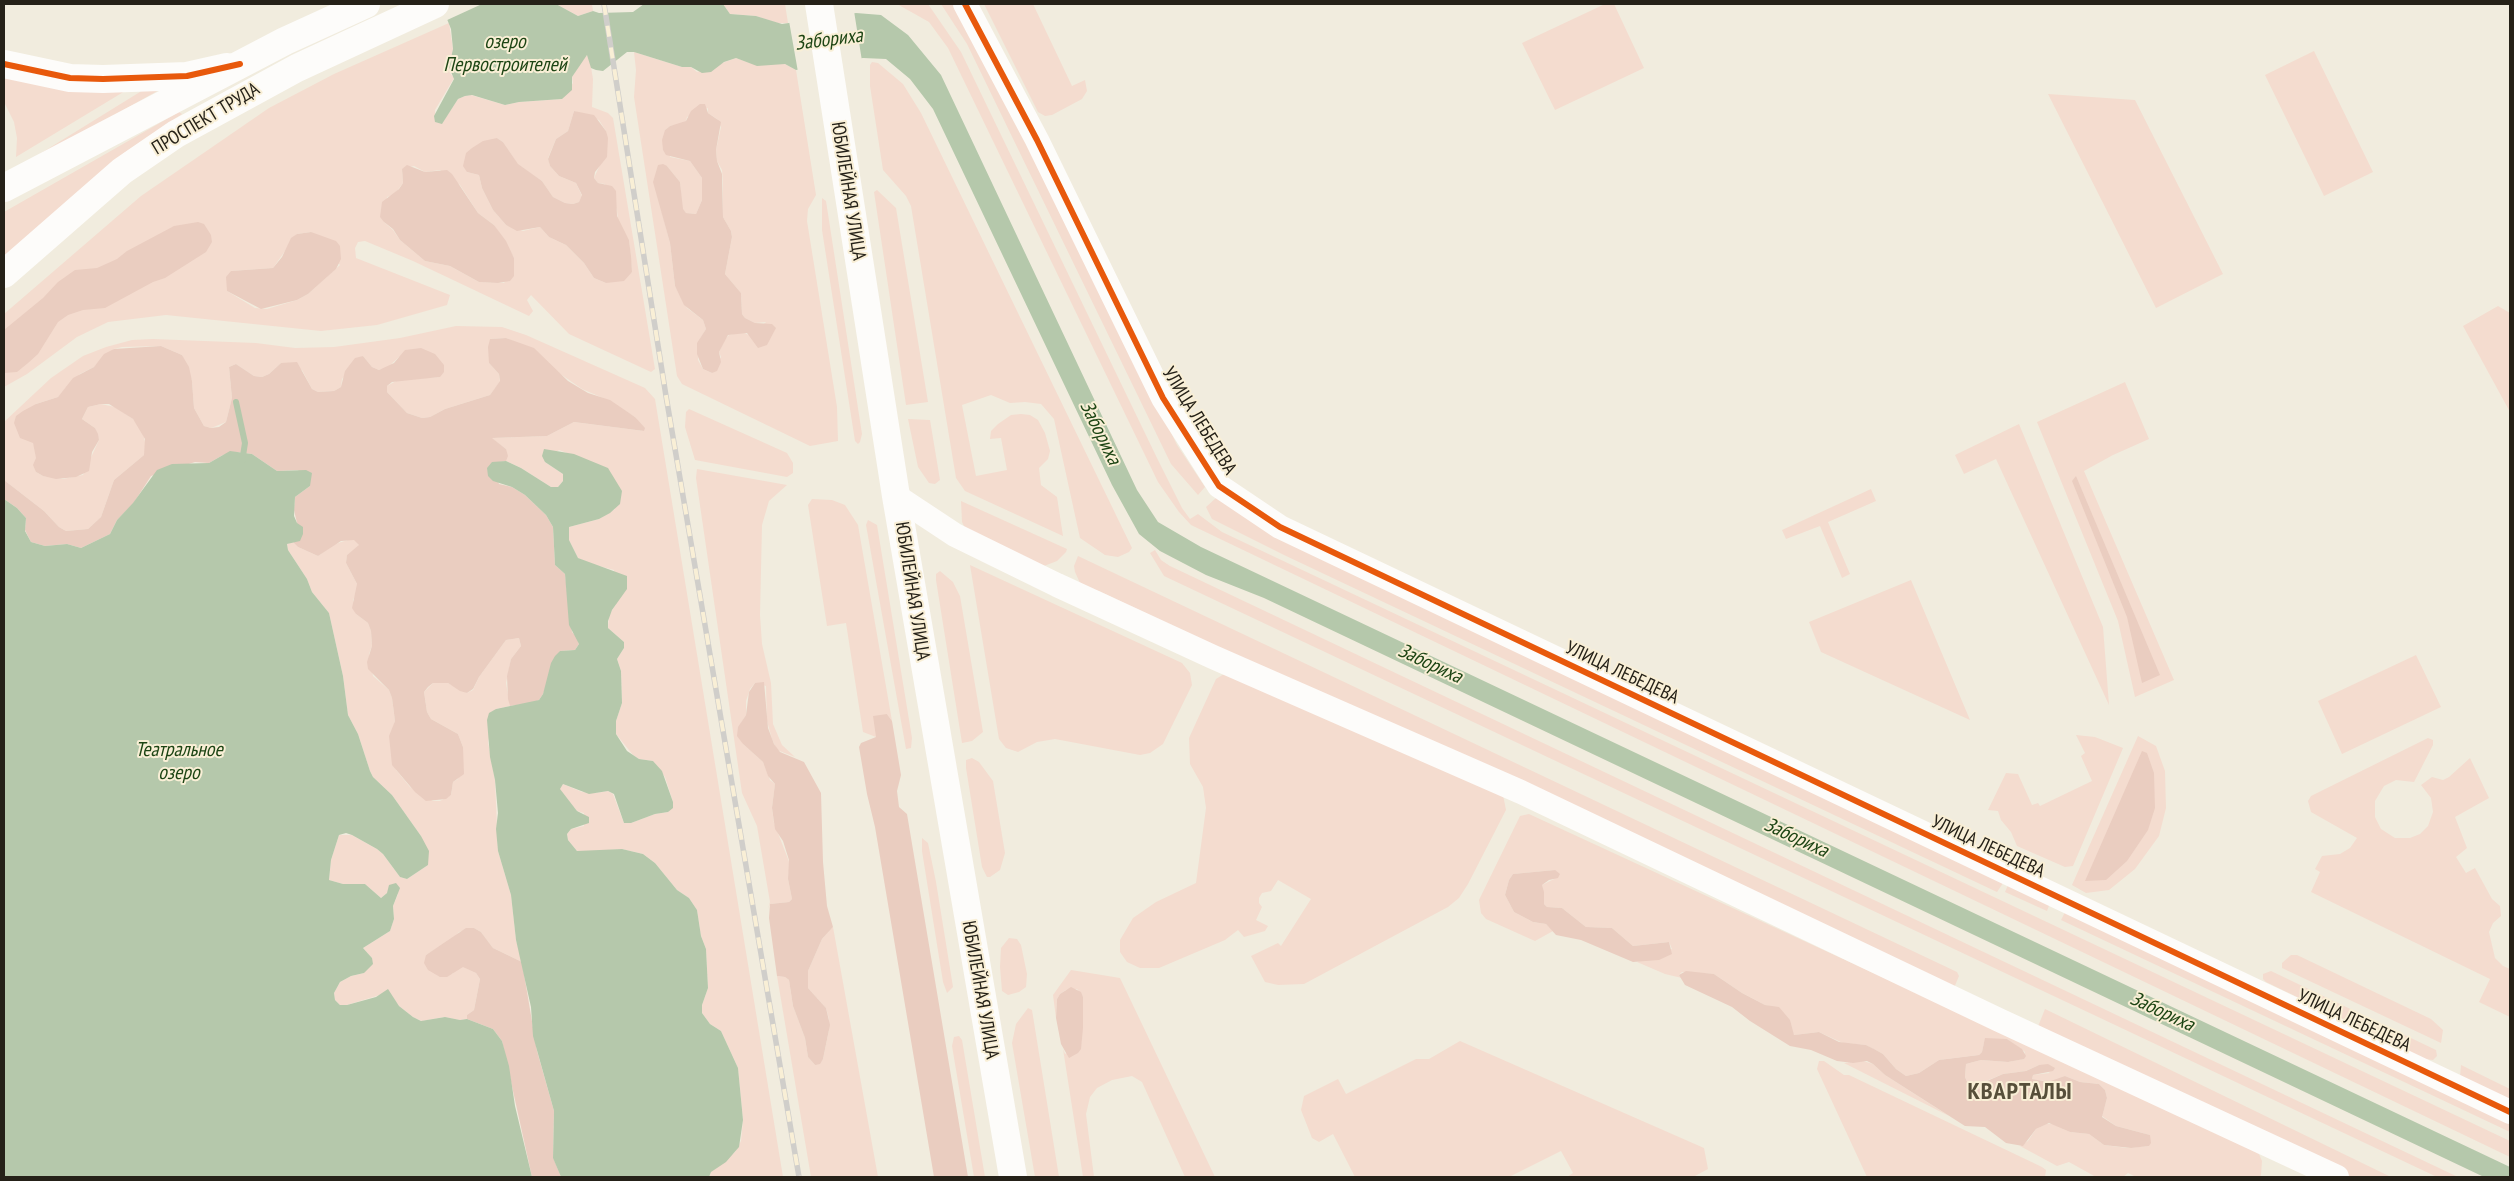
<!DOCTYPE html>
<meta charset="utf-8">
<style>
body{margin:0}
#map{position:relative;width:2514px;height:1181px;overflow:hidden;background:#f1ecde;font-family:"PT Sans Narrow",sans-serif}
canvas{display:block}
.frame{position:absolute;inset:0;border:5px solid #252118;pointer-events:none}
</style>
<div id="map">
<canvas width="2514" height="1181"></canvas>
<div class="frame"></div>
</div>
<script>
const g = document.querySelector('canvas').getContext('2d');
g.lineJoin = 'round';
function fill(path, color) {
  g.fillStyle = color;
  g.fill(path, 'evenodd');
}
function shape(rows) {
  const path = new Path2D();
  for (const r of rows) {
    path.moveTo(r[0], r[1]);
    for (let i = 2; i < r.length; i += 2) path.lineTo(r[i], r[i + 1]);
  }
  return path;
}
function strokePath(path, color, width, dash) {
  g.strokeStyle = color;
  g.lineWidth = width;
  g.lineCap = dash ? 'butt' : 'round';
  g.setLineDash(dash || []);
  g.stroke(path);
}
function write(font, color, halo, rows, align = 'center') {
  g.font = font + ' "PT Sans Narrow",sans-serif';
  g.lineWidth = 4;
  g.setLineDash([]);
  g.textBaseline = 'middle';
  g.strokeStyle = halo;
  g.fillStyle = color;
  for (const [text, x, y, turn = 0] of rows) {
    g.save();
    g.translate(x, y);
    g.rotate((+turn || 0) * Math.PI / 180);
    g.textAlign = isNaN(turn) ? turn : align;
    if (halo) g.strokeText(text, 0, 0);
    g.fillText(text, 0, 0);
    g.restore();
  }
}
fill(shape([
 [556,4,592,4,593,11,578,16],
 [723,4,785,4,788,23,777,23,756,16,730,14],
 [897,4,928,4,961,52,1157,458,1182,508,1190,519,1198,514,1222,532,2510,1141,2510,1157,1191,525,1179,512,1158,482,948,48,929,22],
 [941,4,965,4,1177,445,1205,487,1198,495,1171,464,967,44],
 [984,4,1033,4,1072,86,1085,80,1087,91,1082,99,1052,115,1045,116,1038,112],
 [1605,4,1614,4,1644,68,1555,110,1522,43],
 [449,23,453,49,450,73,454,78,435,110,435,122,442,123,458,99,465,96,471,95,505,105,519,102,562,99,573,83,572,77,580,63,587,55,589,55,593,79,592,107,608,113,613,118,655,369,651,372,569,334,531,295,527,300,533,311,529,316,413,261,365,241,358,242,355,248,356,258,450,295,447,305,377,325,321,331,166,315,108,322,77,337,27,374,4,387,4,314,141,196,269,108,334,74],
 [574,111,599,120,606,131,599,167,594,178,598,183,605,184,617,210,618,222,629,240,632,272,606,283,594,278,584,263,566,245,549,237,540,227,523,231,506,225,493,210,482,188,479,175,467,172,497,138,503,142,518,165,542,181,553,197,565,203,573,204,579,202,582,196,576,183,559,176,550,166,548,158,556,139,568,131],
 [414,166,425,172,440,170,460,185,478,213,494,225,514,258,514,270,504,283,479,282,450,266,425,261,400,240,393,230,384,222,387,197,394,195,403,183,402,169],
 [311,232,340,265,308,294,297,300,267,309,255,308,227,291,231,271,273,268,297,234],
 [2314,51,2373,172,2324,196,2265,75],
 [634,52,682,67,691,67,697,72,736,58,753,64,785,64,796,70,816,195,808,209,807,221,837,407,838,441,810,446,682,384,677,376,634,97,636,70],
 [708,108,708,113,717,119,721,127,716,150,717,161,722,170,723,183,723,217,731,231,732,237,725,274,741,293,742,314,745,318,755,323,766,322,751,336,742,332,729,335,725,339,719,352,721,357,712,373,703,369,698,360,700,339,706,329,703,320,687,308,675,286,670,243,654,182,667,166,680,182,682,209,686,213,696,214,702,200,702,178,690,161,670,157,665,130,670,126,681,124,686,121,687,117],
 [872,62,878,63,903,84,921,113,1132,548,1129,552,1118,557,1105,555,1080,538,1054,419,1041,404,1025,402,1010,403,991,395,962,405,976,476,1007,470,1001,438,990,439,991,431,998,424,1011,415,1021,414,1030,415,1038,420,1045,433,1050,451,1048,459,1039,468,1041,485,1057,497,1063,536,965,491,956,478,911,206,906,196,883,170,870,86,870,65],
 [4,71,130,88,16,157,17,138,14,122,4,102],
 [168,85,13,172,12,171,148,87],
 [2048,94,2135,100,2223,274,2156,308],
 [179,112,182,114,124,153,4,259,4,212],
 [877,190,896,208,928,402,906,405,874,192],
 [822,198,826,201,862,434,860,442,858,444,855,441,822,230],
 [2498,306,2510,313,2510,412,2463,326],
 [456,326,502,327,526,335,645,388,655,399,783,1177,709,1177,711,1172,735,1152,741,1141,743,1120,738,1068,721,1031,710,1024,702,1013,702,1005,708,988,706,949,701,936,697,910,689,898,677,890,655,863,643,854,622,849,585,852,577,851,568,840,567,834,571,829,584,826,584,813,577,811,559,789,563,784,582,792,596,793,608,791,613,794,624,823,631,823,655,814,668,812,673,802,665,777,653,761,639,759,633,755,616,734,616,721,622,703,621,671,617,659,624,648,624,642,608,628,609,615,616,604,614,570,591,564,578,558,569,540,569,527,599,519,615,509,611,473,607,468,559,450,545,462,563,474,563,481,558,487,551,487,521,468,506,461,506,449,491,438,547,436,574,422,644,431,635,417,603,398,582,389,513,341,506,338,490,339,489,363,499,374,500,382,490,395,445,409,430,417,422,418,407,413,387,392,387,386,398,380,440,377,399,357,387,368,379,370,372,367,363,356,342,379,341,387,334,391,318,392,312,389,302,370,281,363,269,374,262,377,254,376,236,364,229,367,232,398,226,422,211,428,204,426,194,408,192,381,182,355,161,346,122,347,114,349,94,367,80,374,58,397,36,404,33,443,36,450,36,472,43,476,63,479,83,475,99,440,95,428,82,419,88,407,101,404,115,407,133,419,143,432,146,447,144,455,114,480,101,517,88,529,66,531,59,527,44,511,4,480,4,422,51,378,83,356,106,347,132,340,153,339,256,343,295,348,334,347,400,338],
 [2125,382,2149,439,2113,455,2084,471,2174,680,2135,697,2118,621,2037,422],
 [689,409,787,453,793,463,793,473,787,477,695,460,685,427,686,412],
 [908,419,930,420,940,480,935,484,929,483,918,467],
 [2019,424,2103,627,2109,705,1996,459,1964,474,1955,455],
 [697,469,787,485,769,501,762,525,760,615,762,644,771,683,773,724,782,745,795,757,777,750,772,739,767,721,766,686,755,683,750,689,746,701,746,715,741,723,743,744,763,762,770,780,775,784,772,808,774,823,790,864,788,879,792,899,789,902,770,904,768,909,770,902,757,826,742,793,696,478],
 [1871,489,1876,501,1828,522,1850,574,1842,578,1820,526,1786,539,1782,530],
 [1217,497,2003,883,1997,892,1284,555,1212,519,1206,507],
 [812,499,832,500,845,505,858,525,892,721,887,714,876,737,863,732,846,623,827,626,808,505],
 [961,501,1067,549,1066,552,1057,561,1044,566,965,528,962,522],
 [868,520,877,525,912,738,911,748,906,749,866,525],
 [348,540,355,540,360,546,347,555,346,563,357,584,357,593,353,600,356,614,368,623,371,631,372,646,369,654,373,676,389,690,392,698,395,721,393,728,396,770,410,787,433,801,440,801,451,795,453,782,458,779,463,747,458,734,431,719,427,712,424,692,433,683,448,683,467,693,473,690,479,677,506,640,519,638,521,646,511,659,506,683,510,706,496,709,488,742,495,780,498,851,511,895,516,940,522,962,493,948,481,932,474,928,459,932,454,938,426,955,452,974,457,969,463,966,476,973,480,979,474,1010,467,1015,467,1019,460,1020,444,1017,422,1021,413,1017,399,1006,391,995,383,994,347,1005,340,1005,335,1000,334,993,340,982,351,976,364,973,372,958,363,948,390,931,394,919,393,906,398,894,387,893,381,898,365,884,343,884,329,880,331,860,339,835,352,835,377,849,383,854,400,877,407,879,428,865,421,836,392,795,373,777,370,771,358,734,348,715,343,676,329,613,312,592,307,579,288,550,287,544,293,542,298,547,318,556,335,544],
 [1155,550,1161,560,1170,566,2458,1177,2437,1177,1164,576,1150,553],
 [1078,556,1957,972,1959,976,1951,995,1947,995,1099,591,1085,588,1080,583,1075,572,1074,566],
 [970,565,1182,663,1190,673,1192,685,1163,744,1150,753,1140,755,1055,739,1037,742,1018,752,1006,748,999,739],
 [940,571,953,582,960,596,983,732,972,741,962,743,936,580,936,574],
 [1911,580,1970,720,1821,652,1809,622],
 [2416,655,2441,707,2342,754,2318,701],
 [1224,674,1503,795,1506,810,1468,884,1459,898,1448,907,1304,984,1278,985,1265,982,1251,956,1278,943,1281,946,1311,899,1278,880,1271,891,1262,893,1259,898,1259,903,1262,907,1256,920,1268,926,1265,931,1244,937,1238,930,1225,940,1159,968,1140,968,1127,962,1120,952,1120,940,1133,918,1156,902,1196,883,1206,808,1203,787,1190,764,1189,738,1216,679],
 [2076,735,2095,737,2123,748,2073,866,2065,867,2017,846,2011,832,2001,820,1998,811,1988,810,2006,773,2018,774,2032,805,2038,803,2040,806,2092,781,2081,756,2085,753],
 [2138,736,2156,746,2165,771,2166,808,2159,836,2135,869,2109,890,2086,893,2072,885],
 [2428,738,2433,740,2433,745,2414,782,2396,780,2384,786,2375,801,2375,817,2381,829,2395,838,2410,838,2420,834,2428,826,2433,812,2431,798,2421,785,2432,777,2443,780,2449,777,2470,758,2489,798,2455,817,2467,848,2456,857,2466,873,2475,868,2492,899,2500,906,2501,916,2493,923,2489,932,2495,958,2503,966,2510,969,2510,1017,2479,1002,2490,979,2311,892,2320,872,2315,869,2322,856,2340,854,2350,848,2357,838,2311,812,2308,801,2311,796],
 [972,758,979,762,993,781,1005,853,1000,870,990,877,987,877,982,867,966,768,966,760],
 [1529,814,2248,1146,2259,1154,2262,1161,2261,1175,2260,1177,2136,1177,2128,1173,2123,1177,2096,1177,2069,1162,2057,1166,2020,1146,2028,1141,2036,1129,2046,1124,2053,1124,2070,1132,2089,1134,2104,1145,2127,1148,2149,1146,2150,1135,2116,1126,2102,1116,2107,1098,2105,1090,2099,1084,2080,1082,2065,1076,2054,1082,2036,1080,2032,1079,2033,1075,2050,1073,2039,1065,2026,1071,2003,1074,1986,1081,1980,1089,1971,1091,1965,1077,1966,1064,1981,1060,2008,1062,2023,1059,2025,1052,2007,1039,1984,1043,1982,1052,1979,1055,1939,1060,1919,1073,1906,1076,1896,1069,1883,1054,1866,1045,1843,1043,1819,1032,1794,1035,1779,1008,1765,1005,1742,993,1714,974,1682,972,1679,975,1682,978,1665,974,1637,962,1672,949,1669,942,1633,946,1612,928,1586,927,1562,908,1547,907,1544,904,1542,885,1554,879,1555,870,1513,874,1509,880,1505,895,1514,912,1533,922,1546,924,1553,931,1535,941,1486,919,1481,913,1479,900,1520,816],
 [922,838,928,843,936,882,953,987,947,993,943,982,922,851],
 [2009,883,2050,903,2047,911,2005,892],
 [2066,910,2510,1121,2510,1132,2061,920],
 [833,927,878,1177,811,1177,777,976,785,977,789,980,793,1006,805,1038,808,1057,815,1065,823,1059,829,1030,829,1019,826,1008,808,988,808,971,822,939],
 [1009,938,1017,939,1021,945,1027,974,1026,987,1019,992,1008,995,1002,991,1000,967,1001,948],
 [2291,955,2297,955,2431,1019,2443,1030,2441,1043,2282,968,2282,963],
 [1071,970,1120,978,1215,1177,1185,1177,1142,1082,1132,1076,1112,1080,1097,1088,1090,1097,1086,1114,1094,1177,1083,1177,1063,1049,1065,1054,1081,1044,1083,997,1077,989,1066,990,1060,994,1057,999,1056,1018,1053,995],
 [2271,971,2436,1050,2437,1056,2433,1060,2425,1059,2266,982,2263,979,2263,974],
 [1028,1008,1032,1010,1059,1177,1035,1177,1012,1043,1016,1024],
 [2045,1009,2391,1177,2349,1177,2037,1029],
 [959,1036,962,1040,985,1177,974,1177,952,1046,954,1037],
 [1460,1041,1704,1148,1708,1169,1693,1177,1567,1177,1573,1173,1561,1151,1509,1177,1355,1177,1333,1134,1319,1142,1312,1138,1301,1110,1304,1096,1338,1079,1346,1094,1416,1059,1429,1059],
 [1819,1061,1824,1061,1844,1075,1849,1075,2042,1167,2046,1170,2045,1177,1867,1177,1817,1069],
 [1863,1061,1873,1064,1885,1075,1949,1116,1844,1063],
 [2461,1065,2510,1089,2510,1104,2460,1077]
]), '#f4dccf');
fill(shape([
 [700,104,705,104,708,113,721,122,716,150,717,161,722,174,723,217,731,231,732,237,725,274,741,293,742,314,745,318,755,323,772,324,776,328,767,345,758,348,747,333,728,335,719,352,721,362,717,371,712,373,703,369,697,354,697,343,706,329,703,320,684,305,675,286,670,243,653,182,658,165,663,164,667,166,680,182,683,209,686,213,696,214,702,200,702,178,690,161,666,155,663,150,662,140,665,130,670,126,686,121,691,111],
 [574,111,594,115,606,131,608,138,607,157,595,172,594,178,598,183,612,186,616,191,617,216,629,240,631,256,632,272,624,281,606,283,594,278,584,263,566,245,549,237,540,227,517,231,506,225,493,210,482,188,479,175,467,172,463,166,466,153,472,148,483,141,497,138,503,142,518,164,542,181,553,197,565,203,573,204,579,202,582,195,576,183,559,176,550,166,548,159,556,139,568,131],
 [407,165,425,172,447,170,452,174,478,213,494,225,506,241,514,258,514,276,510,281,498,283,479,282,450,266,425,261,400,240,393,229,384,222,380,217,382,202,399,189,403,183,402,169],
 [198,222,204,224,211,235,212,242,206,252,165,278,153,282,105,308,83,310,68,315,58,322,38,354,28,363,17,372,4,373,4,330,43,298,58,282,75,270,97,268,117,259,127,251,174,226],
 [311,232,336,241,340,246,341,259,336,269,308,294,297,300,261,309,227,291,226,277,231,271,273,268,282,257,291,238,297,234],
 [506,338,534,348,568,381,588,393,610,400,635,417,645,428,644,431,574,422,547,436,492,438,506,449,508,456,506,461,492,463,499,484,512,487,525,495,546,515,553,527,555,565,565,574,572,632,577,637,579,644,575,650,560,651,543,694,539,700,532,703,510,706,508,699,507,676,511,659,521,646,519,638,506,640,479,677,473,689,467,693,460,691,448,683,433,683,428,687,424,692,427,712,431,719,458,734,463,747,464,774,453,782,451,795,446,799,426,801,415,792,392,765,389,736,395,721,392,698,389,690,368,669,367,662,372,646,371,631,368,623,356,614,352,608,357,584,346,563,347,555,359,545,354,540,341,541,318,556,298,547,293,542,297,523,294,510,295,497,310,486,298,470,277,471,252,454,237,452,223,455,209,463,195,462,151,476,133,504,117,520,110,534,81,548,67,544,45,546,31,542,25,530,26,518,17,508,4,499,4,480,44,511,59,527,66,531,88,529,101,517,114,480,144,455,145,439,133,419,109,404,101,404,88,407,82,419,95,428,98,434,99,440,92,452,89,471,76,477,56,479,43,476,36,472,33,465,36,458,33,443,20,438,14,423,16,416,23,411,36,404,58,397,73,378,94,367,104,354,114,349,161,346,182,355,189,367,192,381,194,408,204,426,211,428,219,427,226,422,232,398,229,367,236,364,254,376,262,377,269,374,281,363,297,362,312,389,318,392,334,391,341,387,345,371,355,358,363,356,372,367,379,370,394,363,405,350,421,348,435,354,444,365,444,372,440,377,392,382,387,386,387,392,407,413,422,418,430,417,445,409,490,395,500,381,499,374,489,363,488,347,490,339],
 [2076,476,2160,675,2142,683,2127,617,2072,481],
 [764,682,768,728,774,744,780,752,804,762,821,793,823,862,827,906,833,927,822,939,808,971,808,988,826,1008,830,1025,823,1059,820,1064,815,1065,808,1057,805,1038,793,1006,789,980,785,977,777,976,769,918,770,904,789,902,792,899,788,879,789,860,783,841,775,829,772,808,775,784,768,776,763,762,743,744,737,736,738,727,746,715,749,692,755,683],
 [887,714,892,721,901,775,897,791,899,807,907,814,968,1177,934,1177,875,827,867,794,859,747,861,743,876,737,873,716],
 [2142,751,2147,753,2154,773,2155,808,2148,830,2127,861,2106,880,2085,881],
 [1555,870,1560,874,1558,878,1549,880,1542,885,1544,892,1544,904,1547,907,1562,908,1586,927,1612,928,1633,946,1669,942,1672,954,1659,960,1633,962,1581,940,1556,935,1546,924,1533,922,1514,912,1505,895,1509,880,1513,874],
 [466,928,474,928,481,932,493,948,522,962,537,1051,554,1111,553,1157,561,1177,532,1177,502,1041,493,1029,467,1019,467,1015,474,1010,480,979,476,973,463,967,447,977,440,977,428,970,424,963,426,955],
 [1686,971,1714,974,1742,993,1765,1005,1779,1007,1790,1020,1794,1035,1819,1032,1839,1042,1866,1045,1874,1049,1883,1054,1896,1069,1906,1076,1919,1073,1939,1060,1979,1055,1982,1052,1985,1038,2007,1039,2022,1049,2026,1056,2024,1059,2008,1062,1981,1060,1966,1064,1965,1077,1971,1091,1980,1089,1987,1081,2003,1074,2026,1071,2039,1065,2048,1064,2055,1068,2053,1071,2033,1075,2032,1079,2048,1082,2065,1076,2080,1082,2099,1084,2105,1090,2107,1098,2102,1117,2116,1126,2150,1135,2151,1143,2149,1146,2131,1148,2104,1145,2089,1134,2070,1132,2049,1123,2036,1129,2023,1146,2006,1143,1985,1127,1965,1126,1885,1075,1873,1064,1867,1061,1853,1063,1837,1061,1811,1050,1790,1046,1750,1021,1732,1007,1685,985,1679,975],
 [1071,987,1081,992,1083,997,1083,1028,1081,1049,1078,1053,1069,1058,1061,1044,1056,1018,1057,999,1060,994]
]), '#eacdc0');
fill(shape([
 [441,4,556,4,578,16,593,11,599,13,633,12,644,4,723,4,730,14,756,16,782,24,856,13,881,15,908,35,941,75,1137,490,1158,522,1201,547,2510,1167,2510,1177,2484,1177,1264,598,1206,575,1160,551,1139,534,1112,485,933,109,910,79,886,59,863,58,796,70,785,64,757,66,736,58,724,62,711,72,702,73,691,67,682,67,634,52,627,52,603,71,596,70,591,68,587,55,572,77,572,90,562,99,519,102,505,105,472,95,465,96,458,99,442,124,435,122,434,116,454,79,449,67,453,49,451,29],
 [544,449,574,454,608,468,622,491,620,504,610,513,599,519,569,527,569,540,578,558,627,576,627,589,612,610,608,621,608,628,624,642,624,648,617,659,621,671,622,703,616,721,616,734,627,751,639,759,653,761,662,771,673,802,673,808,668,812,655,814,631,823,624,823,614,794,608,791,589,794,563,784,560,789,577,811,589,817,589,823,571,829,567,834,568,840,577,851,622,849,643,854,655,863,677,890,689,898,697,910,701,936,706,949,708,988,702,1005,702,1013,710,1024,721,1031,738,1068,743,1120,739,1147,726,1162,711,1172,709,1177,561,1177,553,1158,554,1111,533,1036,531,1007,516,940,511,895,498,851,496,829,498,813,495,780,490,757,487,720,489,713,496,709,539,700,543,694,551,663,555,656,560,651,575,650,579,644,569,625,565,574,555,565,553,527,546,515,525,495,512,487,493,481,488,476,487,468,492,462,506,461,521,468,551,487,558,487,563,481,563,474,545,462,542,456],
 [230,451,252,454,277,471,306,470,312,473,310,486,295,497,294,516,297,523,303,527,303,534,300,541,287,544,288,550,307,579,312,592,329,613,343,676,348,715,358,734,370,771,373,777,392,795,421,836,429,851,428,865,407,879,400,877,383,854,377,849,352,835,346,833,339,835,331,860,329,880,343,884,365,884,381,898,387,893,389,885,396,883,400,888,393,906,394,919,390,931,363,948,372,958,373,964,364,973,351,976,340,982,334,993,335,1000,340,1005,347,1005,376,997,388,989,399,1006,413,1017,421,1021,445,1017,460,1020,467,1019,493,1029,502,1041,509,1066,515,1106,532,1177,4,1177,4,499,17,508,26,518,25,531,31,542,45,546,67,544,81,548,110,534,117,520,133,503,157,470,172,464,209,463]
]), '#b5c8ab');
fill(shape([
 [439,4,482,4,445,21],
 [854,11,862,61,798,72,789,21]
]), '#f1ecde');
strokePath(shape([
 [236,402,245,443,242,462]
]), '#b5c8ab', 6);
strokePath(shape([
 [965,4,1037,140,1163,398,1219,486,1280,527,2510,1112],
 [896,496,955,535,1057,585,1213,657,1521,792,1999,1020,2337,1177]
]), '#fdfcfa', 24);
strokePath(shape([
 [4,64,70,78,103,79,187,76,227,67]
]), '#fdfcfa', 28);
strokePath(shape([
 [819,4,896,496,1013,1177],
 [4,188,285,41,366,4],
 [4,274,122,171,176,134,297,68,435,4]
]), '#fdfcfa', 28);
const rail = shape([
 [604,4,666,396,799,1177]
]);
strokePath(rail, '#d0ceca', 5.5);
strokePath(rail, '#f9efd6', 4, [11]);
strokePath(shape([
 [965,4,1037,140,1163,398,1219,486,1280,527,2510,1112],
 [4,64,70,78,103,79,187,76,240,64]
]), '#e8590c', 6);
write('19px', '#252118', '#f9efd6', [
 ["ПРОСПЕКТ ТРУДА",206,119,-31],
 ["ЮБИЛЕЙНАЯ УЛИЦА",848,191,81],
 ["УЛИЦА ЛЕБЕДЕВА",1199,421,58],
 ["ЮБИЛЕЙНАЯ УЛИЦА",912,591,81],
 ["УЛИЦА ЛЕБЕДЕВА",1622,673,25],
 ["УЛИЦА ЛЕБЕДЕВА",1988,847,25],
 ["ЮБИЛЕЙНАЯ УЛИЦА",980,990,80],
 ["УЛИЦА ЛЕБЕДЕВА",2354,1021,25]
]);
write('italic 20px', '#1d4514', '#f9efd6', [
 ["Забориха",829,40,-7],
 ["озеро",505,42],
 ["Первостроителей",505,65],
 ["Забориха",1100,433,64],
 ["Забориха",1430,664,25],
 ["Театральное",179,750],
 ["озеро",179,773],
 ["Забориха",1796,838,25],
 ["Забориха",2162,1012,25]
]);
g.letterSpacing = '1px';
write('bold 24px', '#574f3a', '#f9efd6', [
 ["КВАРТАЛЫ",2020,1092]
]);
g.letterSpacing = '0px';
</script>
